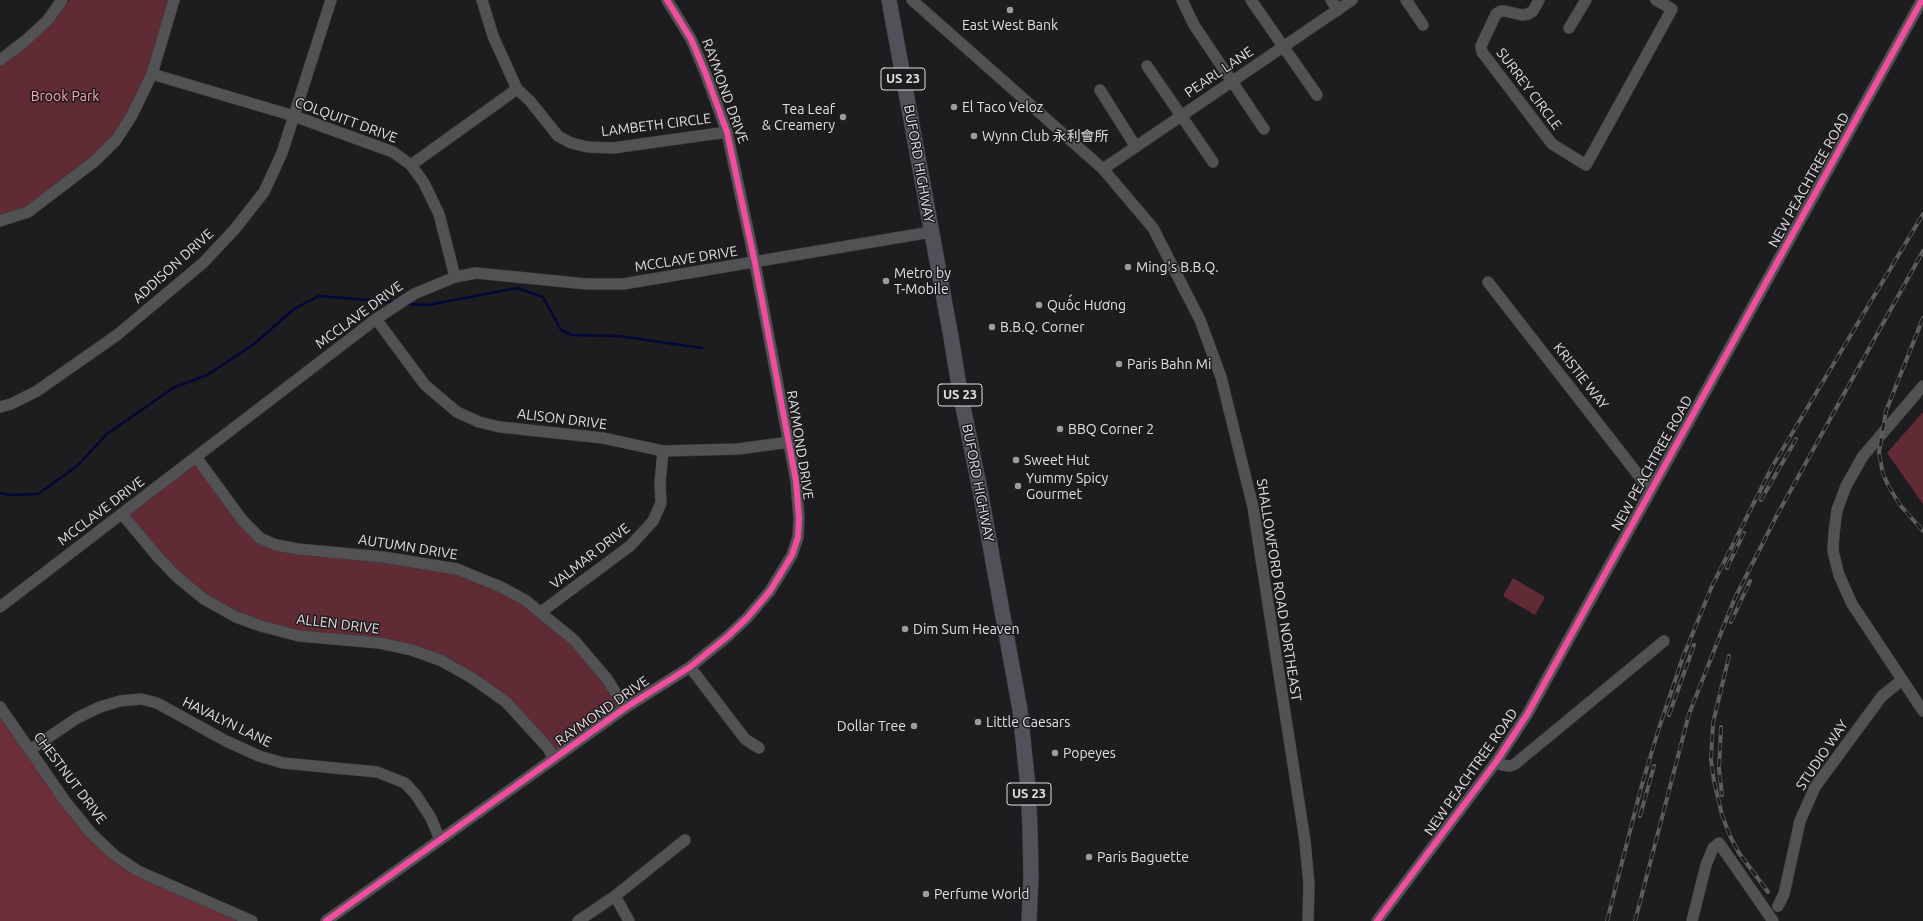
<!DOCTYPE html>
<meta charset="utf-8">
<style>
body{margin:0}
canvas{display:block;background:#1d1c1e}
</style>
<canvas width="1923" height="921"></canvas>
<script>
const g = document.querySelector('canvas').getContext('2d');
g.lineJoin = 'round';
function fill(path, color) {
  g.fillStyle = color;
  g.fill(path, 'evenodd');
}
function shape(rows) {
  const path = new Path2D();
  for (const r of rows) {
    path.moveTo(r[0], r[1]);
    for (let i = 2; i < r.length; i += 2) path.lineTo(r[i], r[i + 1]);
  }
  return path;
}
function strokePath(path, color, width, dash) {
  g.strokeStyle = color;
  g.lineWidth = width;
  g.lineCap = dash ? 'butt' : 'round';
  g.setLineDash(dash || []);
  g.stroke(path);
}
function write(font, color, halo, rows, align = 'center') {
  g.font = font + ' Ubuntu,"Noto Sans SC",sans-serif';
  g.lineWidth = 3;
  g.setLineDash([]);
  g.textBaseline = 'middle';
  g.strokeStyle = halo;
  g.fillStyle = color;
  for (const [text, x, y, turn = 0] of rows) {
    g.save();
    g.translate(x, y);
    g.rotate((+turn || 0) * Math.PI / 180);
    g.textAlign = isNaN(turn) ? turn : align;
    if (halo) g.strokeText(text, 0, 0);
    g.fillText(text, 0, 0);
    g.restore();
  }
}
fill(shape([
 [70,0,173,0,129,122,95,162,18,217,0,217,0,63,18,51],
 [1923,412,1923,504,1887,453],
 [194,459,247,526,273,544,483,577,549,616,625,707,555,758,506,701,452,665,382,642,306,637,211,602,120,514],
 [1513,578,1545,597,1535,615,1503,596]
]), '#602b34');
fill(shape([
 [0,715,116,858,255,921,0,921]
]), '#6c2e39');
strokePath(shape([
 [407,304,428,305,517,288,543,297,561,330,572,335,619,336,702,348],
 [0,493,10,495,38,494,77,466,107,434,173,388,207,375,254,344,294,309,319,296,394,302]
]), '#030737', 2.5);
const minor = shape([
 [482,0,493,36,517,89,530,101,558,136,571,143,588,147,613,148,727,132],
 [912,0,1103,169,1153,228,1200,320,1221,377,1253,507,1305,841,1309,884,1308,921],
 [1182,0,1194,25,1264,129],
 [1251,0,1317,95],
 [1331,0,1338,10],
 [1406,0,1423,25],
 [1539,0,1533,11,1528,14,1522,15,1505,11,1501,11,1496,14,1481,46,1482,52,1552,144,1586,165,1672,9,1656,0],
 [1569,28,1586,0],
 [0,60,25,41,47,21,62,0],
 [1147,66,1213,162],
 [152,74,294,116,393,152,411,165,424,183,439,214,455,277],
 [1100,90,1136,147],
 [411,165,517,89],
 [1103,169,1352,0],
 [0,221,28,212,95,161,116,140,131,117,152,74,174,0],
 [1488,282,1643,481,1653,486],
 [376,319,425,385,457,412,479,422,500,427,603,438,663,451,738,449,790,442],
 [1923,386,1863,456,1846,486,1837,510,1834,533,1833,551,1839,575,1852,604,1923,711],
 [0,407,11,404,37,391,117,335,203,263,234,230,264,192,282,153,331,0],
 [196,457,243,521,260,538,276,545,298,549,383,557,457,569,501,587,525,600,574,640,607,679,625,708],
 [122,514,157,556,177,577,204,599,236,617,261,626,299,636,379,643,412,650,442,661,472,678,506,702,548,748,554,759],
 [0,607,376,319,414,294,455,277,476,273,587,284,623,284,931,232],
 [541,612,630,546,653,521,661,503,660,483,663,451],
 [690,667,745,739,759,748],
 [0,707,65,801,91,833,114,855,138,871,252,921],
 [30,750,77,718,100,707,120,701,141,699,157,703,226,741,259,756,283,763,377,772,405,783,416,795,431,818,440,840],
 [1496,762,1502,765,1510,766,1515,764,1664,641],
 [615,896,629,921],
 [1778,906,1784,894,1800,821,1815,787,1882,696,1902,680],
 [326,921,625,708,690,667,728,636,747,618,770,591,792,555,798,537,799,518,796,481,755,263,727,132,705,72,691,39,667,0],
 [578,921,615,896,685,840],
 [1377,921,1496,762,1528,713,1922,0],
 [1692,921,1706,865,1713,848,1719,843,1773,921]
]);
const major = shape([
 [889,0,951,337,960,392,980,490,1020,710,1028,787,1030,828,1031,877,1029,921]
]);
strokePath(minor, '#3b393c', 12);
strokePath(major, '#3b393c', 16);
strokePath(minor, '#525153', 11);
strokePath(major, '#525058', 15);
const rail = shape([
 [1923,318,1886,411,1879,453,1883,474,1889,487,1900,505,1923,531],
 [1761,500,1796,439],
 [1727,568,1744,533],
 [1731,622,1750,581],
 [1729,656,1713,723,1711,760,1714,781,1722,815,1730,836,1739,853,1768,892],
 [1669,715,1694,645],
 [1721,727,1719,769,1722,795],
 [1640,816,1654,766],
 [1607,921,1641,788,1659,728,1683,657,1712,586,1772,467,1923,214],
 [1635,921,1689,714,1734,600,1777,515,1923,251]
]);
strokePath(rail, '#5d5c5d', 4);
strokePath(rail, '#1e1b1f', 2.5, [8]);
strokePath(shape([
 [326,921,625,708,690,667,728,636,747,618,770,591,792,555,798,537,799,518,796,481,755,263,727,132,705,72,691,39,667,0],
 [1377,921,1496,762,1528,713,1922,0]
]), '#ef4d9e', 6);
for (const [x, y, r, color] of [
 [1010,10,4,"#9c9b9d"],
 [954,107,4,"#9c9b9d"],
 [843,117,4,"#9c9b9d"],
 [974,136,4,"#9c9b9d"],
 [1128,267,4,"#9c9b9d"],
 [886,281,4,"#9c9b9d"],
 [1039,305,4,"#9c9b9d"],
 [992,327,4,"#9c9b9d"],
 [1119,364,4,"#9c9b9d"],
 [1060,429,4,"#9c9b9d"],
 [1016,460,4,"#9c9b9d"],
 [1018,486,4,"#9c9b9d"],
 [905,629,4,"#9c9b9d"],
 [978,722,4,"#9c9b9d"],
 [914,726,4,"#9c9b9d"],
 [1055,753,4,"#9c9b9d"],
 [1089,857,4,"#9c9b9d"],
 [926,894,4,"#9c9b9d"]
]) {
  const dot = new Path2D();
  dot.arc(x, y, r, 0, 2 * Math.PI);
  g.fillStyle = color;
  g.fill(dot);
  strokePath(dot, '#1e1b1f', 1.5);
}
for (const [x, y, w] of [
 [903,79,44],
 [960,395,44],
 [1029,794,44]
]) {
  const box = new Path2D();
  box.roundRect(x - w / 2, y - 11, w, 22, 3);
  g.fillStyle = '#1e1b1f';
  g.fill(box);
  strokePath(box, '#e1dfe2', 1);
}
write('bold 13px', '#e1dfe2', null, [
 ["US 23",903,79],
 ["US 23",960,395],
 ["US 23",1029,794]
]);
write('14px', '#e1dfe2', '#1e1b1f', [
 ["East West Bank",1010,25,"center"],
 ["El Taco Veloz",962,107],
 ["Tea Leaf",835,109,"right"],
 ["& Creamery",835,125,"right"],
 ["Wynn Club 永利會所",982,136],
 ["Ming's B.B.Q.",1136,267],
 ["Metro by",894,273],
 ["T-Mobile",894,289],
 ["Quốc Hương",1047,305],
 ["B.B.Q. Corner",1000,327],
 ["Paris Bahn Mi",1127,364],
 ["BBQ Corner 2",1068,429],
 ["Sweet Hut",1024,460],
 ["Yummy Spicy",1026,478],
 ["Gourmet",1026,494],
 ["Dim Sum Heaven",913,629],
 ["Little Caesars",986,722],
 ["Dollar Tree",906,726,"right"],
 ["Popeyes",1063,753],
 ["Paris Baguette",1097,857],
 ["Perfume World",934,894]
], 'left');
write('14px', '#e1dfe2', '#1e1b1f', [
 ["PEARL LANE",1219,72,-34],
 ["SURREY CIRCLE",1529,89,53],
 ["RAYMOND DRIVE",725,91,70],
 ["COLQUITT DRIVE",346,120,20],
 ["LAMBETH CIRCLE",656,125,-7],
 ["BUFORD HIGHWAY",919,164,80],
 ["NEW PEACHTREE ROAD",1809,180,-61],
 ["MCCLAVE DRIVE",686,259,-9],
 ["ADDISON DRIVE",173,266,-42],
 ["MCCLAVE DRIVE",359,315,-36],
 ["KRISTIE WAY",1581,376,52],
 ["ALISON DRIVE",562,419,7],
 ["RAYMOND DRIVE",800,445,81],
 ["NEW PEACHTREE ROAD",1652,463,-61],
 ["BUFORD HIGHWAY",978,483,79],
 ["MCCLAVE DRIVE",101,511,-37],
 ["AUTUMN DRIVE",408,547,9],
 ["VALMAR DRIVE",590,556,-38],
 ["SHALLOWFORD ROAD NORTHEAST",1279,590,81],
 ["ALLEN DRIVE",338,624,7],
 ["RAYMOND DRIVE",602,711,-35],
 ["HAVALYN LANE",227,722,26],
 ["STUDIO WAY",1822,755,-56],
 ["NEW PEACHTREE ROAD",1471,772,-55],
 ["CHESTNUT DRIVE",70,778,53]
]);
write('14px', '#fba5ae', '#1e1b1f', [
 ["Brook Park",65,96]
]);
</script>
